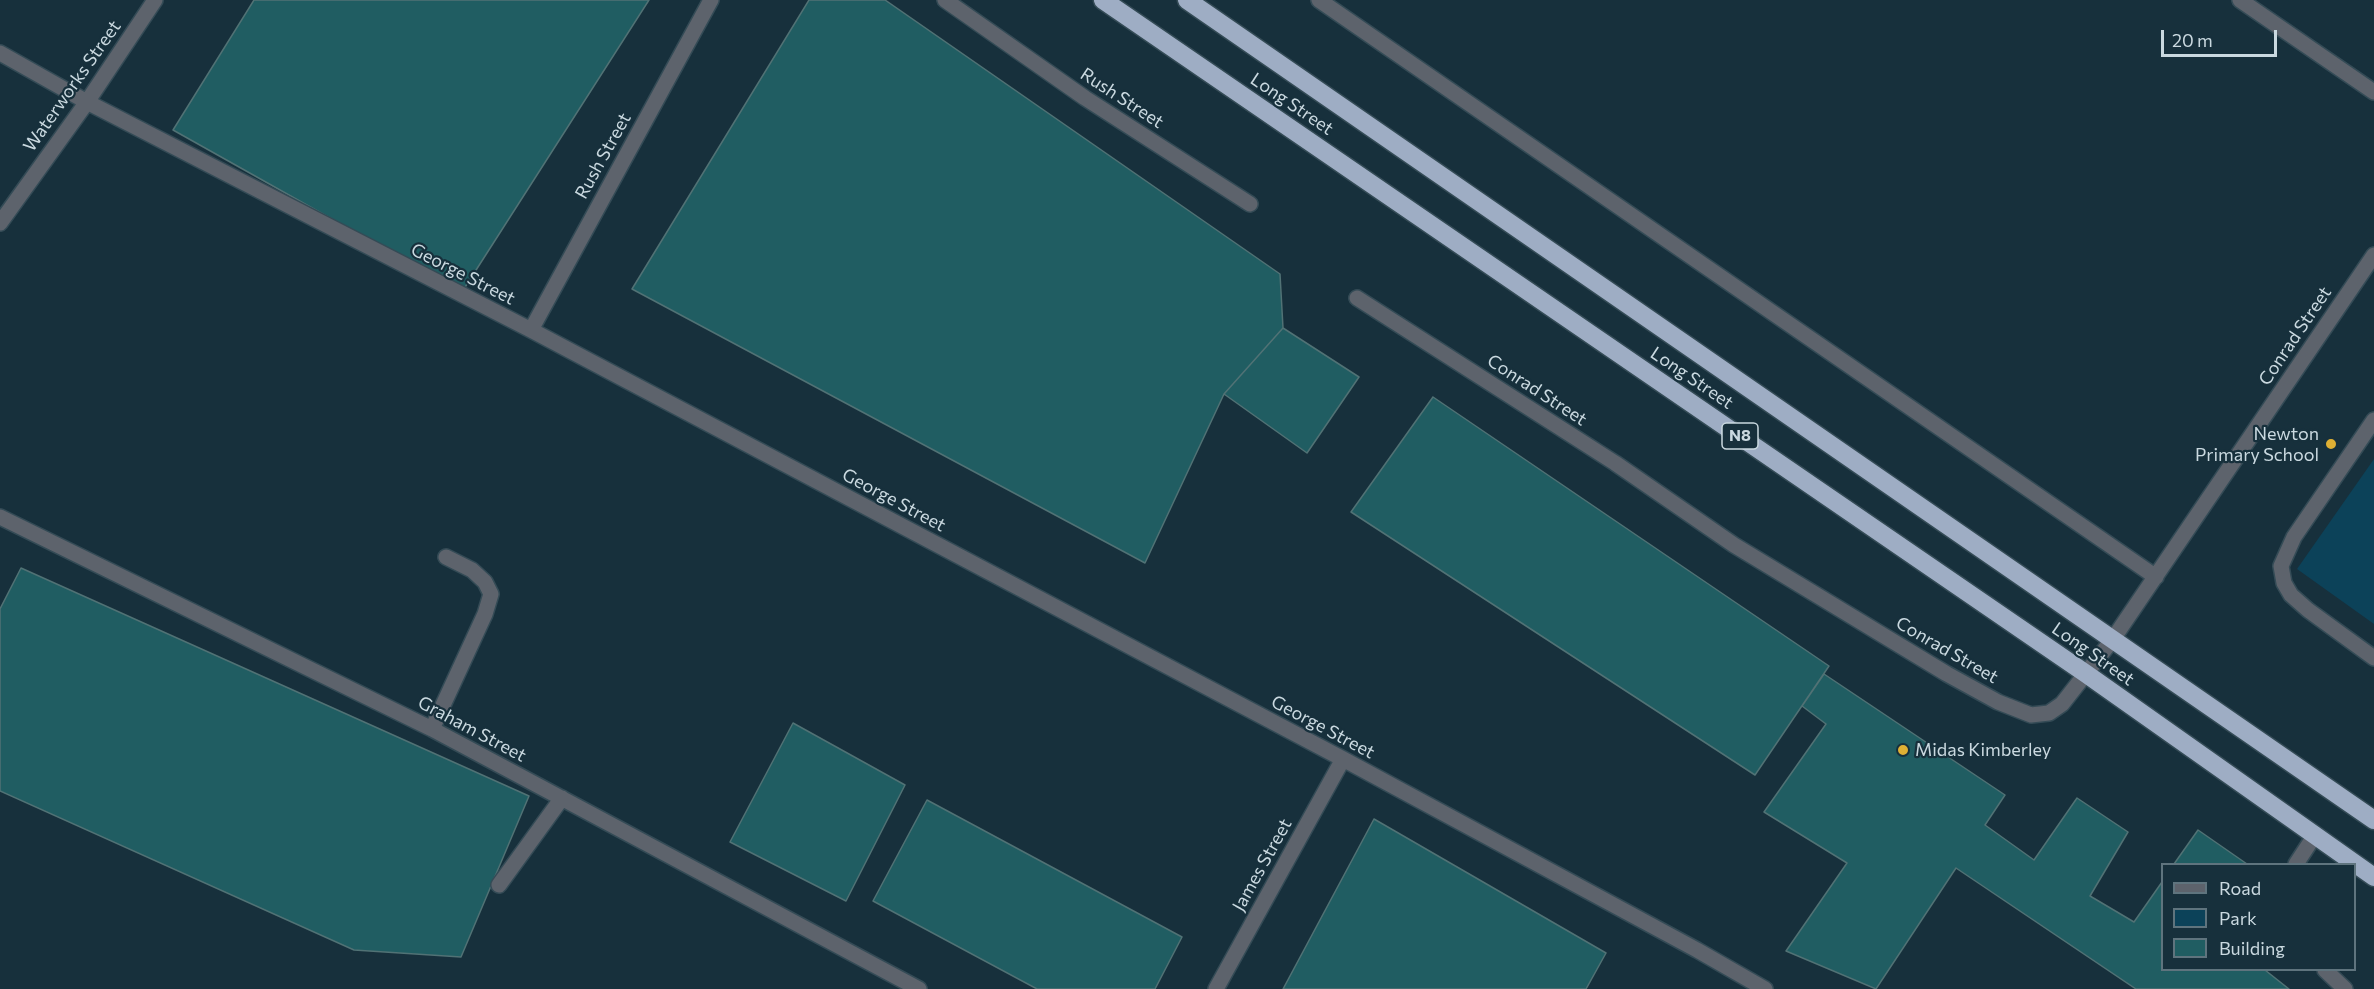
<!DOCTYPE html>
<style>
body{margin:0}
#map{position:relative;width:2374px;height:989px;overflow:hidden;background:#17303c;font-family:Commissioner,sans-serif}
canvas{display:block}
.legend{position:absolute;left:2161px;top:863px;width:195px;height:108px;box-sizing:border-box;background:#17303c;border:2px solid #5f747e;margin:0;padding:8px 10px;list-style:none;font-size:18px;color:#cad9e0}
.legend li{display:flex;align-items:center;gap:12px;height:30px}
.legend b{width:30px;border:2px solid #5f747e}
.scale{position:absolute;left:2161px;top:30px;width:116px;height:27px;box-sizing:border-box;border:3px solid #cad9e0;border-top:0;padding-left:8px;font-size:18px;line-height:21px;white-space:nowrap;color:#cad9e0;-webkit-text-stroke:4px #17303c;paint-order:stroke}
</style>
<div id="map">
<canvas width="2374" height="989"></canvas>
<ul class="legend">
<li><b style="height:8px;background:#5d636c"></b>Road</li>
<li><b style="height:16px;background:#0c4259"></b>Park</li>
<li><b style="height:16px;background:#205d62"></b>Building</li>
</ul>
<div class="scale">20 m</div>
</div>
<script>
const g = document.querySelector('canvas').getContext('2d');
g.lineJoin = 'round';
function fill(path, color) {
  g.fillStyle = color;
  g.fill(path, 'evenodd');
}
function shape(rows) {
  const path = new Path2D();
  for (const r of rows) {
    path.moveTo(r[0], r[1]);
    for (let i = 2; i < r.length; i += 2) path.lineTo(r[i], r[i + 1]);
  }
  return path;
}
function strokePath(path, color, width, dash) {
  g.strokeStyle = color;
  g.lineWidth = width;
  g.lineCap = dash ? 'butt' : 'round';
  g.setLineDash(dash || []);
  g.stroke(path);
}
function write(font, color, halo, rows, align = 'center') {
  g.font = font + ' Commissioner,sans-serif';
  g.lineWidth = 4.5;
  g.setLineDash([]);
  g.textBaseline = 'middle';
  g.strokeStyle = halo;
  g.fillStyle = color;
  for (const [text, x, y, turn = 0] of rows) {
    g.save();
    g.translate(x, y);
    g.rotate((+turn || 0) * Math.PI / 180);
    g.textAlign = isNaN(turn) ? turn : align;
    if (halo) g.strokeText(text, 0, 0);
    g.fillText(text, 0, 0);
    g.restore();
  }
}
fill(shape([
 [2374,459,2374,624,2297,569]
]), '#0c4259');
const building = shape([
 [254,0,649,0,462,292,173,130,254,0],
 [809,0,885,0,1280,274,1283,328,1224,394,1145,563,632,289,809,0],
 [1283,328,1359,377,1307,453,1224,394,1283,328],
 [1433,397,1829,666,1755,775,1351,512,1433,397],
 [21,568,529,796,461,957,354,950,0,791,0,609,21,568],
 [1824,674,2005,795,1985,825,2034,860,2077,798,2128,832,2090,896,2134,922,2162,882,2162,970,2265,970,2289,989,2136,989,1956,868,1876,989,1786,951,1847,863,1764,812,1826,724,1802,706,1824,674],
 [793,723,905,785,846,901,730,842,793,723],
 [927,800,1182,937,1155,989,1037,989,873,901,927,800],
 [1374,819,1606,953,1586,989,1283,989,1374,819],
 [2198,830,2247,864,2174,864,2198,830]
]);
fill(building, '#205d62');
strokePath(building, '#517275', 1.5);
const minor = shape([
 [945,0,1085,98,1250,204],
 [1319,0,2156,577],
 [2240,0,2374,92],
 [0,53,87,102,531,330,1343,759,1697,950,1765,989],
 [0,223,87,102,155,0],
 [1357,298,1615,463,1734,545,1947,674,1998,702,2031,715,2049,713,2062,704,2113,639,2374,255],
 [531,330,711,0],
 [2374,420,2294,537,2281,566,2284,583,2291,595,2308,610,2374,658],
 [0,517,432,729,919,989],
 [432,729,485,614,491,594,485,582,472,570,446,557],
 [2296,864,2315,835],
 [499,885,562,798],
 [2325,970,2345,989],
 [1216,989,1343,759]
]);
const highway = shape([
 [1103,0,2085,673,2374,877],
 [1187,0,2374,820]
]);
strokePath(minor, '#344b56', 18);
strokePath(highway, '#344b56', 21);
strokePath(minor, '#5d636c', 15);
strokePath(highway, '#9eadc4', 18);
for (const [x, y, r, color] of [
 [2331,444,6,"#dfb034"],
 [1903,750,6,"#dfb034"]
]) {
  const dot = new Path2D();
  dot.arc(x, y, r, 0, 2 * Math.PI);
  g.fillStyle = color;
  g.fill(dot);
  strokePath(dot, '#17303c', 2);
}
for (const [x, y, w] of [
 [1740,436,36]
]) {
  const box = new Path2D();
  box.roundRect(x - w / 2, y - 13, w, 26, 4.5);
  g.fillStyle = '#17303c';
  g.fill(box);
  strokePath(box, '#cad9e0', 1.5);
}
write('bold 16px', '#cad9e0', null, [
 ["N8",1740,436]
]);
write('18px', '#cad9e0', '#17303c', [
 ["Waterworks Street",72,86,-55],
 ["Rush Street",1122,98,33],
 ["Long Street",1292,104,34],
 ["Rush Street",603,156,-61],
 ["George Street",463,274,27],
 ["Conrad Street",2295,336,-56],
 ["Long Street",1692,378,34],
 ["Conrad Street",1537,390,33],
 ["George Street",894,500,28],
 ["Conrad Street",1947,650,30],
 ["Long Street",2093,654,35],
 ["George Street",1323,727,28],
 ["Graham Street",472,729,28],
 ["James Street",1262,865,-61]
]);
write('18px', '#cad9e0', '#17303c', [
 ["Newton",2319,434],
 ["Primary School",2319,455],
 ["Midas Kimberley",1915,750,"left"]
], 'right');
</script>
